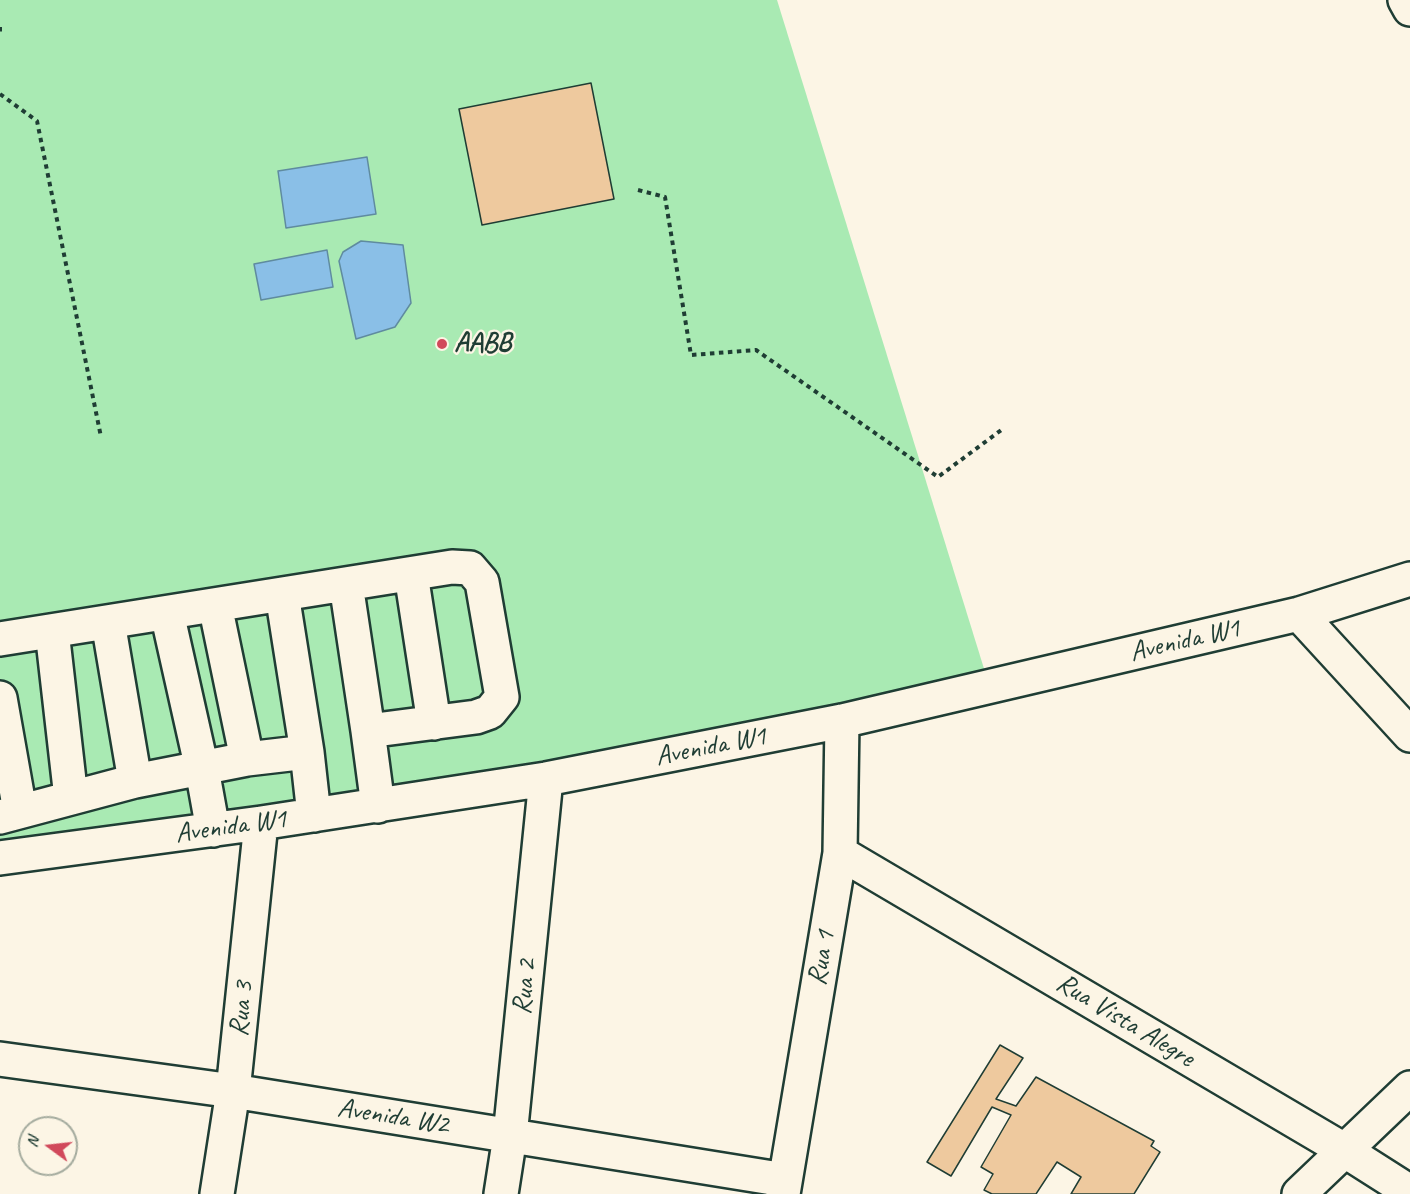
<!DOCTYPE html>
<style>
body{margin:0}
#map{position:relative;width:1410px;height:1194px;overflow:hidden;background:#fcf5e5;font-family:Caveat,sans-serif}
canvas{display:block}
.north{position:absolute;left:18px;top:1116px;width:60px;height:60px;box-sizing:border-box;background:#fcf5e5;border:2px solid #a4ab9e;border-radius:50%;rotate:285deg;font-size:16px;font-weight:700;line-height:24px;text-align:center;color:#1f3d34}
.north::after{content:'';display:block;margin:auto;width:21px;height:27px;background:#d1495b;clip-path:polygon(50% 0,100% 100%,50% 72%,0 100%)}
</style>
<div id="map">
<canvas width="1410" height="1194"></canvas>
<div class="north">N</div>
</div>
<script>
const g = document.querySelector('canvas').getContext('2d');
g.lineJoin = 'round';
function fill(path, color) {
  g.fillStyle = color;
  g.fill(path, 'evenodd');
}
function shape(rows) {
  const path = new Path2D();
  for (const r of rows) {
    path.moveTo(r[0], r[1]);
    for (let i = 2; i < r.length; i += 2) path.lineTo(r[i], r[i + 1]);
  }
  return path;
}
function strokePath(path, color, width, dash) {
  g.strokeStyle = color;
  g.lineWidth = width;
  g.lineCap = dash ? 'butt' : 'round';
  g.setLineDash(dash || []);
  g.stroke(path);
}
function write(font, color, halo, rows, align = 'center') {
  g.font = font + ' Caveat,sans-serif';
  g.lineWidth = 4.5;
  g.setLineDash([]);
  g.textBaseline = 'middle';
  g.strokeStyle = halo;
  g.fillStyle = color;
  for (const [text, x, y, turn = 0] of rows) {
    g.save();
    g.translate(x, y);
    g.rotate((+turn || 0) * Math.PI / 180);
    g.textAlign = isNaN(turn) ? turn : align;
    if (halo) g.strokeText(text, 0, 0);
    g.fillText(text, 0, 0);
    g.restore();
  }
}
fill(shape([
 [0,0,777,0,990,688,0,849]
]), '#a9eab3');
const water = shape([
 [367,157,376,214,286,228,278,171,367,157],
 [361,241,403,245,411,303,395,327,356,339,339,261,343,252,361,241],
 [327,250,333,287,261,300,254,264,327,250]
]);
fill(water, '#8abfe7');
strokePath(water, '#5f8b9f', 1.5);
const building = shape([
 [591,83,614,199,482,225,459,109,591,83],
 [1000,1045,1023,1058,996,1099,1016,1106,1036,1077,1154,1141,1151,1146,1160,1152,1134,1194,1071,1194,1081,1177,1057,1162,1036,1194,992,1194,984,1190,993,1174,981,1167,1011,1115,992,1107,951,1176,927,1162,1000,1045]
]);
fill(building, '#eec99e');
strokePath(building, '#1f3d34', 1.5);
const minor = shape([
 [1405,0,1410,9],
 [411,574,434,723],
 [346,584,368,731],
 [282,594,307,752],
 [215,605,247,759],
 [167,613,202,769,213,830],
 [1299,614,1410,735],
 [108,622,135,781],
 [52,631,71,798],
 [0,639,452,567,470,568,482,582,502,697,490,712,476,717,368,731,378,806],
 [0,698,20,811],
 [0,817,135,781,247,759,307,752,314,815],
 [840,853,1344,1150,1410,1192],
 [0,858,261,823,546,779,842,721,1299,614,1410,579],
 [0,1059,233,1091,785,1180],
 [217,1194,233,1091,261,823],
 [501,1194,510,1136,546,779],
 [783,1194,840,853,842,721]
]);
const major = shape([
 [1299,1194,1410,1088]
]);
strokePath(minor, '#1f3d34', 38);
strokePath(major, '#1f3d34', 38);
strokePath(shape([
 [0,27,0,35],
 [0,94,37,121,101,437],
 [638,190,665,197,691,355,756,350,938,477,1004,428]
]), '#1f3d34', 4, [4.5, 4.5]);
strokePath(minor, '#fcf5e5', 33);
strokePath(major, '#fcf5e5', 33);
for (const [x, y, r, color] of [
 [442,344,6,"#d1495b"]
]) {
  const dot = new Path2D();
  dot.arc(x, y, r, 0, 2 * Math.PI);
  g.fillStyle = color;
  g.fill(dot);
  strokePath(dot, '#fcf5e5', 2);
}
write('bold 28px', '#1f3d34', '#fcf5e5', [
 ["AABB",454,344]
], 'left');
write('28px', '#1f3d34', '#fcf5e5', [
 ["Avenida W1",1185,641,-13],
 ["Avenida W1",711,747,-11],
 ["Avenida W1",231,827,-8],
 ["Rua 1",822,958,-80],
 ["Rua 2",525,987,-84],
 ["Rua 3",242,1009,-84],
 ["Rua Vista Alegre",1125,1021,31],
 ["Avenida W2",393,1117,9]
]);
</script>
